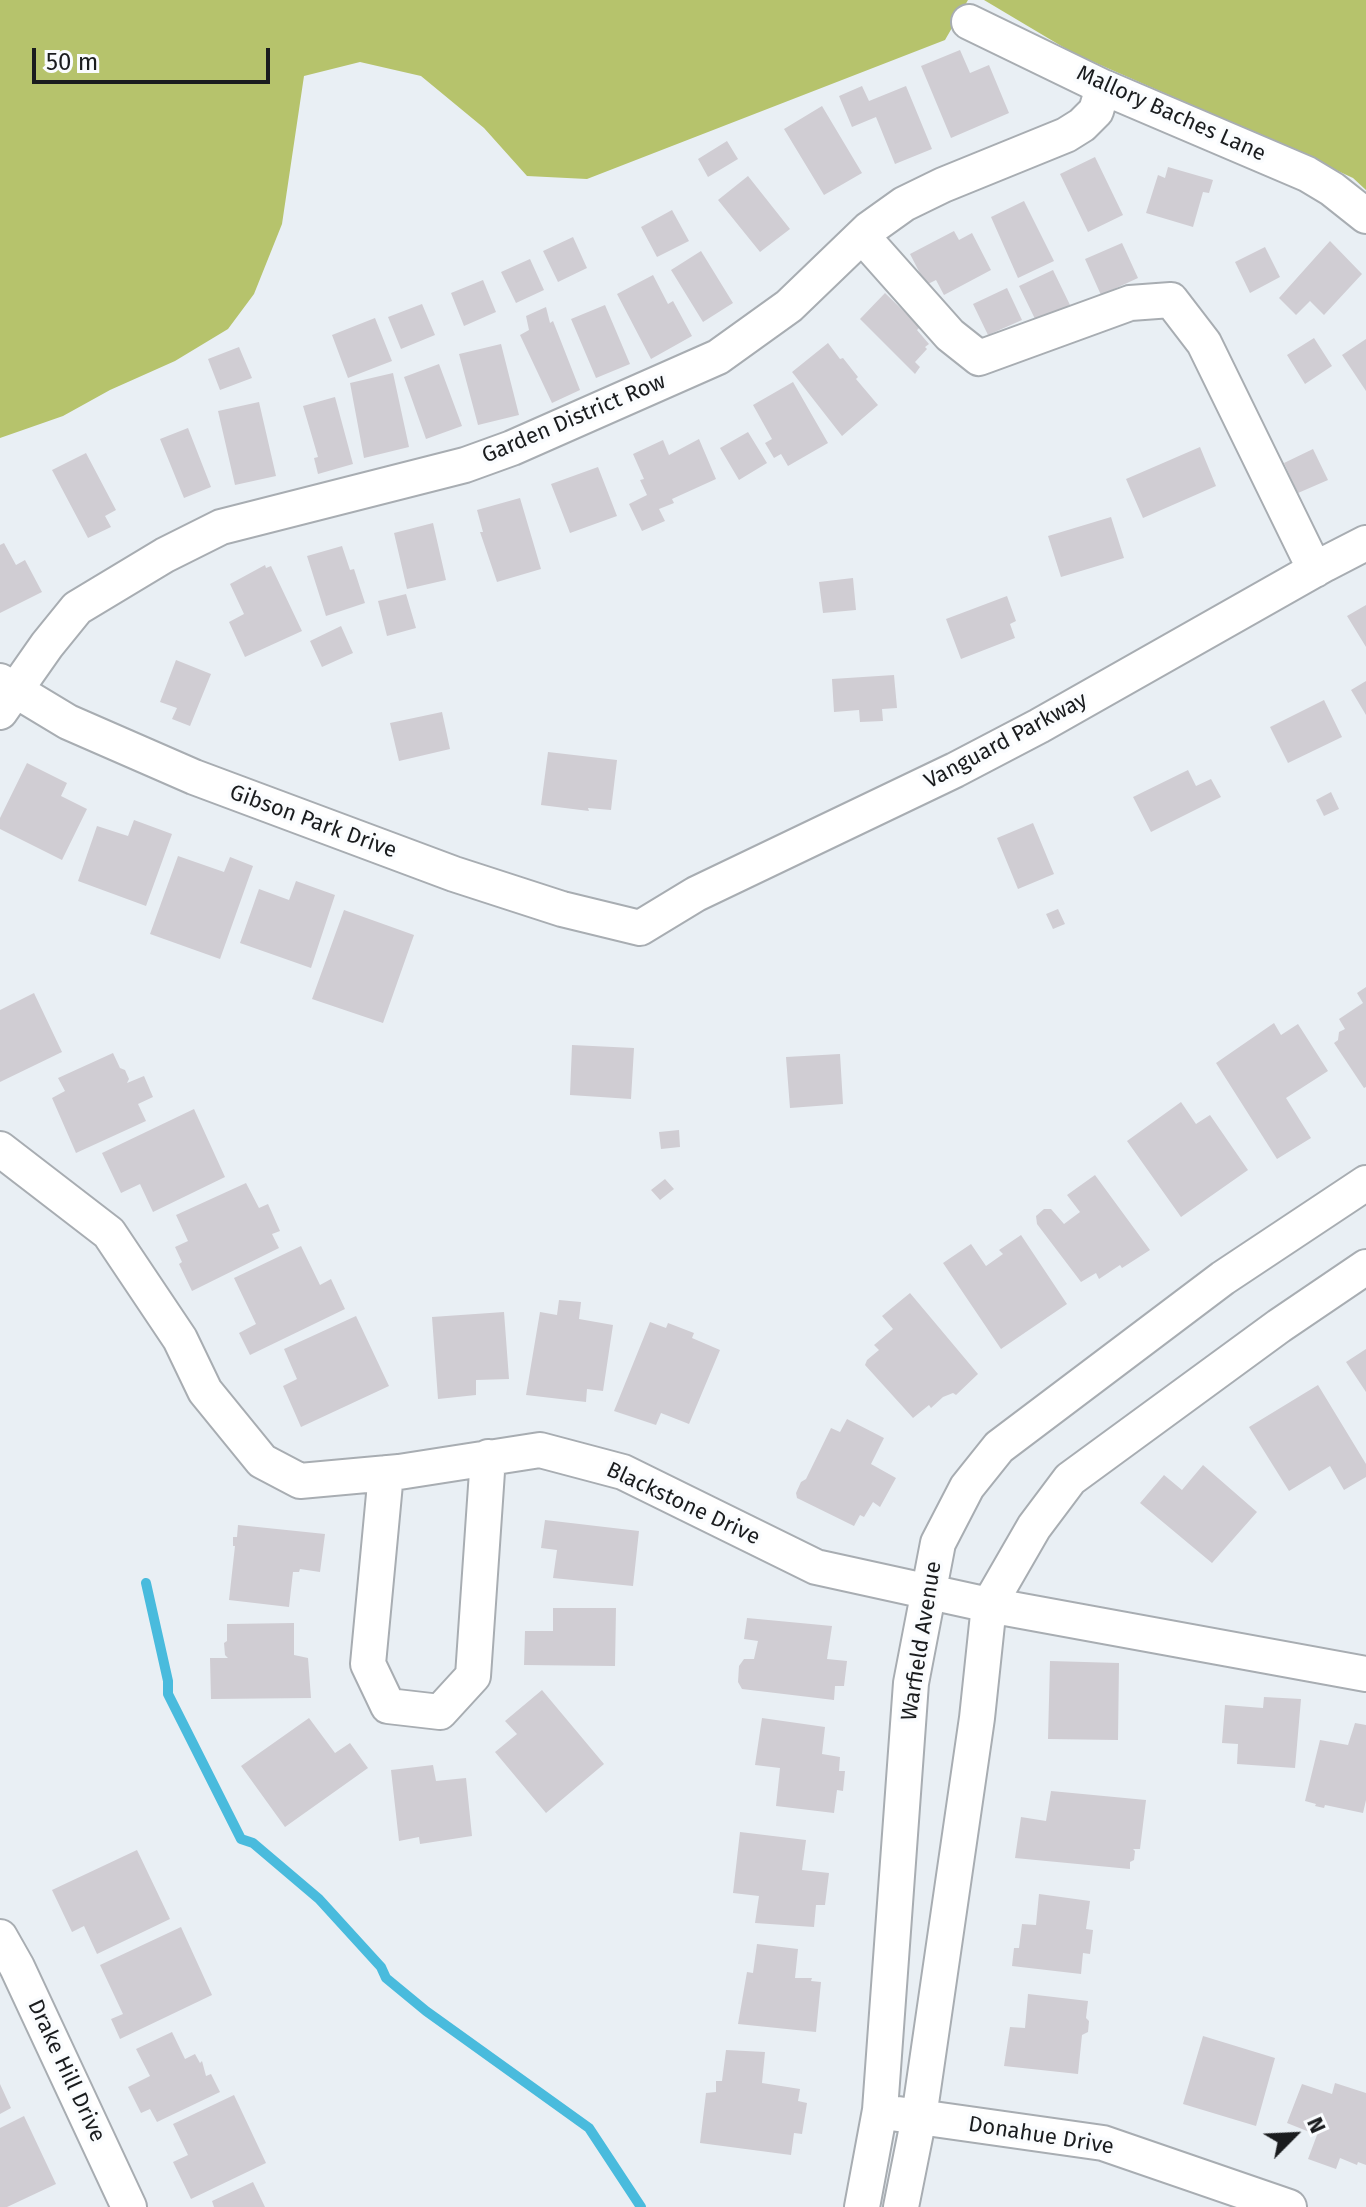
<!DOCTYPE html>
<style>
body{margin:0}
#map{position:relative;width:1366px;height:2207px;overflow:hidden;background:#e9eff4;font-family:"Fira Sans",sans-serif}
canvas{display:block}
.north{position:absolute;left:1254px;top:2095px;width:80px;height:80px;-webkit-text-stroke:6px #fafcfe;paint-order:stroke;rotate:66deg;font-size:22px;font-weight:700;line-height:32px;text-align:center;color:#1a1c1e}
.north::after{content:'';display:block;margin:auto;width:28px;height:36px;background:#1a1c1e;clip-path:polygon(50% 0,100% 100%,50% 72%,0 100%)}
.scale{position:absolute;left:32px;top:48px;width:238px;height:36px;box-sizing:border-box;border:4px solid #1a1c1e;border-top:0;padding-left:10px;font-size:24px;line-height:28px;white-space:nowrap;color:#1a1c1e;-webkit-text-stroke:6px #fafcfe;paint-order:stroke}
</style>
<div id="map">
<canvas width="1366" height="2207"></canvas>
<div class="north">N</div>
<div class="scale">50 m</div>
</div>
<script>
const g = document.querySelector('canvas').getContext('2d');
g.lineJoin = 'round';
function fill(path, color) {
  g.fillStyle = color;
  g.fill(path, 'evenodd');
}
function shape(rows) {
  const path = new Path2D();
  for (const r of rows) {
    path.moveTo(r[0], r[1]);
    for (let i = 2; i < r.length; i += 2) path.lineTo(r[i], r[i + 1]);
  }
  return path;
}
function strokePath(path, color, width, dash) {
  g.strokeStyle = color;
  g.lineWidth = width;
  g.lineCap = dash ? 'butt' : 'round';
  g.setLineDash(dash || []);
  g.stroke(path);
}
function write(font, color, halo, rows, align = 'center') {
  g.font = font + ' "Fira Sans",sans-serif';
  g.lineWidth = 7;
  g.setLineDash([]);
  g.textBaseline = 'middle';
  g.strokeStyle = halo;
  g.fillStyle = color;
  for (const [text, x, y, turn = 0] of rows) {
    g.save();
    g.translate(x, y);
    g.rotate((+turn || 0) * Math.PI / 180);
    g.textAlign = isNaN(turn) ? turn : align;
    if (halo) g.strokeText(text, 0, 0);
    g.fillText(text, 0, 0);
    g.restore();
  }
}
fill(shape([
 [0,0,968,0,945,40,587,179,527,176,484,128,421,76,360,62,304,76,282,224,254,294,228,329,175,361,110,390,63,416,0,438],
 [984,0,1366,0,1366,190,1353,178,1267,138,1073,53]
]), '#b6c36c');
strokePath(shape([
 [146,1583,168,1681,168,1694,241,1839,253,1843,319,1899,381,1967,386,1978,426,2011,589,2128,641,2207]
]), '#49bbdd', 10);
fill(shape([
 [960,50,970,73,989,65,1009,113,951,138,921,66],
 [862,86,869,101,906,86,932,149,895,164,876,117,852,127,839,96],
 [822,106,862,173,824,195,784,129],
 [727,141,738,159,708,177,698,159],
 [1095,157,1123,215,1088,232,1060,174],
 [1168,167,1213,180,1209,193,1203,192,1193,227,1146,213,1158,175,1165,178],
 [748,176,790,229,760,252,718,200],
 [1024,201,1054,261,1018,278,991,217],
 [672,210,689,241,657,257,641,227],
 [954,231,959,240,972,233,991,270,944,295,936,280,926,285,910,254],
 [573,237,587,268,558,282,543,251],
 [1330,241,1362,274,1324,315,1310,301,1296,315,1279,298],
 [1122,243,1138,278,1101,295,1085,259],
 [1265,247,1280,277,1250,293,1235,262],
 [701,251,733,303,703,322,671,270],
 [530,259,544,290,516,303,501,272],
 [1053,270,1070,305,1036,321,1019,286],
 [653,275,668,304,673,301,692,336,651,359,617,294],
 [483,280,496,312,464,326,451,293],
 [1007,288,1022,320,988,335,973,304],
 [885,293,920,327,917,330,929,344,925,347,927,349,915,362,920,367,915,374,860,319],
 [422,304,435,335,401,349,388,317],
 [605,305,630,364,596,378,571,319],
 [546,307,550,323,553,321,580,390,552,403,520,335,529,330,526,316],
 [375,318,392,361,348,378,332,335],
 [1314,338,1332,366,1305,384,1287,355],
 [1366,339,1366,391,1342,355],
 [828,343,840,359,843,358,858,377,856,379,878,405,842,436,792,372],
 [501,344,519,415,478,425,459,354],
 [239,347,252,378,220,390,208,359],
 [439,364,462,426,426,439,404,377],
 [393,373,409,447,364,458,350,383],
 [793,382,828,443,788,466,781,454,774,458,765,443,772,439,753,405],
 [335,397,353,464,318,474,314,458,318,457,303,406],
 [259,402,276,476,235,485,218,411],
 [188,428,211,487,184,498,160,439],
 [748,432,767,463,739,480,720,448],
 [699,439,716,479,672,499,674,503,659,509,665,521,642,531,629,504,647,495,640,480,644,479,633,454,663,440,669,455],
 [1200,447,1216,486,1143,518,1126,479],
 [1313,449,1328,480,1298,493,1284,463],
 [86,453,116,510,105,516,111,527,88,538,52,470],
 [598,467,617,516,570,533,551,484],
 [520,498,541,569,497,582,480,532,483,532,477,510],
 [1111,517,1124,558,1061,577,1048,536],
 [433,523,446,580,407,589,394,533],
 [4,543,16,565,25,560,42,592,0,613,0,545],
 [342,546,350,570,354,569,365,603,326,616,307,556],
 [265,565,266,568,271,566,302,631,245,657,229,622,244,614,230,584],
 [853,578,856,610,823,613,819,582],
 [406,594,416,628,387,636,378,601],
 [1007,596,1016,621,1010,624,1015,638,961,659,946,619],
 [1366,605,1366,647,1347,616],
 [341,626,353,653,322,667,310,641],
 [176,660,211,674,190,726,172,719,177,708,160,702],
 [894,675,897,708,882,709,883,721,860,722,859,710,834,712,832,679],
 [1366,681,1366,715,1351,690],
 [1324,700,1342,737,1288,763,1270,727],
 [442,712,450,749,399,761,390,723],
 [548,752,617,760,611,810,588,808,589,811,541,805],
 [27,763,67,783,61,796,87,809,62,860,0,829,0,818],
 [1188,770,1196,786,1211,779,1221,797,1151,832,1133,797],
 [1331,792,1339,809,1324,816,1316,800],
 [134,820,172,834,146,906,78,881,97,826,128,836],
 [1033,823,1054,874,1018,889,997,838],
 [178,856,224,872,230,857,253,866,220,959,150,934],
 [296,881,335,895,311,968,240,943,259,889,289,900],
 [1058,909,1065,924,1053,929,1046,914],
 [344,910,414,935,383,1023,312,999],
 [1366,987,1366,1087,1364,1088,1334,1043,1338,1040,1339,1032,1345,1029,1339,1019,1363,1003,1357,993],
 [34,993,62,1052,0,1082,0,1010],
 [1274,1023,1281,1035,1298,1024,1328,1071,1286,1098,1311,1138,1277,1159,1216,1063],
 [572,1045,634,1048,631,1099,570,1095],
 [113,1053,120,1068,125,1070,129,1079,127,1083,144,1076,153,1097,138,1104,146,1121,76,1153,52,1098,65,1091,58,1078],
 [840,1054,843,1104,790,1108,786,1057],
 [1181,1102,1196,1124,1210,1115,1248,1170,1181,1217,1127,1141],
 [194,1109,225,1177,153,1212,140,1184,121,1193,102,1153],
 [679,1130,680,1147,661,1149,659,1132],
 [1095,1175,1150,1250,1122,1268,1120,1265,1099,1279,1096,1273,1081,1282,1037,1224,1036,1216,1044,1209,1051,1209,1064,1224,1080,1212,1067,1195],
 [665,1179,674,1189,660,1200,651,1190],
 [246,1183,259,1208,268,1204,280,1231,272,1234,279,1248,192,1291,179,1264,182,1262,175,1247,188,1241,176,1215],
 [1021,1235,1067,1304,1001,1349,943,1263,971,1244,986,1266,1003,1254,999,1250],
 [301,1246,320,1285,331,1279,345,1309,250,1355,239,1333,256,1324,234,1278],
 [910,1293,978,1374,956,1395,953,1393,943,1397,931,1408,929,1405,913,1418,865,1365,867,1360,879,1350,874,1345,893,1329,882,1316],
 [559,1300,581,1302,579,1319,613,1325,603,1391,587,1389,586,1402,526,1395,540,1312,557,1315],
 [504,1312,509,1379,476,1380,476,1395,438,1399,432,1317],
 [356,1316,389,1386,301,1427,283,1386,297,1379,284,1349],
 [650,1322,666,1328,668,1323,694,1333,692,1338,720,1350,689,1424,661,1413,656,1425,614,1411],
 [1366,1349,1366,1392,1346,1362],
 [1318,1385,1366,1464,1366,1477,1344,1490,1330,1466,1289,1491,1249,1427],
 [847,1419,884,1438,871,1464,896,1478,880,1507,873,1502,864,1517,860,1515,854,1526,797,1498,796,1493,801,1482,806,1479,831,1428,840,1432],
 [1203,1465,1257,1512,1212,1563,1140,1503,1164,1475,1182,1490],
 [545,1520,639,1531,633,1586,553,1578,557,1550,541,1548],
 [238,1525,325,1534,320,1572,300,1569,299,1572,293,1572,289,1607,229,1600,235,1546,233,1546,233,1537,237,1537],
 [553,1608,616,1608,615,1666,524,1665,525,1631,553,1631],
 [747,1618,832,1626,827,1659,847,1661,844,1686,835,1686,834,1700,742,1689,738,1682,739,1666,744,1659,754,1659,758,1641,744,1639],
 [294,1623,294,1655,308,1658,311,1698,211,1699,210,1658,228,1658,225,1655,224,1643,227,1641,227,1624],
 [1050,1661,1119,1663,1118,1740,1048,1739],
 [542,1690,604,1764,546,1813,495,1752,517,1734,505,1721],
 [1264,1697,1301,1699,1295,1768,1237,1764,1238,1744,1222,1743,1225,1705,1263,1708],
 [309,1718,335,1753,350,1743,368,1768,285,1827,241,1766],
 [762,1718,825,1727,822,1754,840,1757,839,1771,845,1771,843,1791,837,1790,834,1813,776,1806,780,1768,755,1765],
 [1355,1723,1366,1725,1366,1800,1363,1813,1325,1805,1324,1808,1315,1806,1316,1804,1305,1801,1320,1740,1348,1745],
 [433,1765,436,1781,466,1778,472,1836,420,1844,419,1837,399,1841,391,1770],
 [1051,1791,1146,1800,1140,1849,1133,1849,1135,1851,1134,1860,1130,1862,1130,1869,1015,1858,1021,1817,1046,1821],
 [740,1832,806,1840,802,1870,829,1873,825,1905,816,1905,814,1927,755,1923,759,1896,733,1893],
 [137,1850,170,1919,97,1954,84,1926,72,1932,52,1890],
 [1039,1894,1090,1901,1086,1929,1093,1930,1090,1954,1083,1953,1081,1974,1012,1966,1014,1948,1019,1948,1022,1924,1036,1925],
 [181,1927,212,1995,120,2039,111,2019,123,2014,100,1965],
 [757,1944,798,1949,795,1978,812,1978,811,1981,821,1982,816,2032,738,2024,747,1972,753,1973],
 [1028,1994,1088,2001,1086,2018,1089,2021,1088,2032,1082,2035,1078,2074,1004,2066,1010,2027,1025,2028],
 [172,2032,185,2059,195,2054,200,2063,202,2061,206,2076,211,2074,220,2092,157,2122,150,2109,141,2113,128,2087,150,2076,136,2049],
 [1203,2036,1275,2058,1256,2126,1183,2104],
 [726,2050,765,2052,762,2083,800,2089,798,2101,807,2103,802,2134,794,2133,791,2155,700,2143,706,2093,716,2092,716,2081,722,2081],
 [1335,2083,1366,2093,1366,2165,1358,2162,1357,2165,1340,2158,1336,2169,1308,2159,1317,2135,1287,2123,1302,2084,1332,2094],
 [0,2084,11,2108,0,2114],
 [234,2095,266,2163,191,2199,173,2162,188,2155,173,2124],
 [24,2116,56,2184,7,2207,0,2207,0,2128],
 [253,2182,265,2207,214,2207,212,2201]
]), '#d0cdd3');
const minor = shape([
 [969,22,1103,87,1307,174,1332,189,1366,216],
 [862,236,950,335,979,358,1130,303,1171,300,1204,343,1315,570],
 [0,681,68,722,194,777,454,874,562,909,640,928,696,894,955,770,1039,726,1325,564,1366,543],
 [0,712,47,645,77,608,165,555,221,527,465,465,512,448,718,357,789,306,869,229,904,204,943,185,1066,135,1082,125,1096,111,1103,87],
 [0,1149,109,1233,180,1339,205,1391,262,1461,300,1481,399,1472,540,1450,623,1472,816,1567,989,1605,1366,1674],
 [386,1473,368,1664,388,1706,440,1712,473,1676,488,1457],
 [0,1937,17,1967,129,2207],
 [898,2114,1103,2143,1289,2207],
 [862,2207,880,2110,911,1683,938,1543,967,1487,999,1447,1223,1278,1366,1183],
 [901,2207,919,2117,977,1718,989,1605,1034,1527,1070,1479,1279,1326,1366,1267]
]);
strokePath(minor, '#a8adb2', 38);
strokePath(minor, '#fff', 34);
write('22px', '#1a1c1e', '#fafcfe', [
 ["Mallory Baches Lane",1171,114,24],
 ["Garden District Row",574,419,-23],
 ["Vanguard Parkway",1006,741,-28],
 ["Gibson Park Drive",313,822,20],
 ["Blackstone Drive",683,1504,25],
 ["Warfield Avenue",922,1641,-81],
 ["Drake Hill Drive",66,2071,65],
 ["Donahue Drive",1041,2136,9]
]);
</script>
